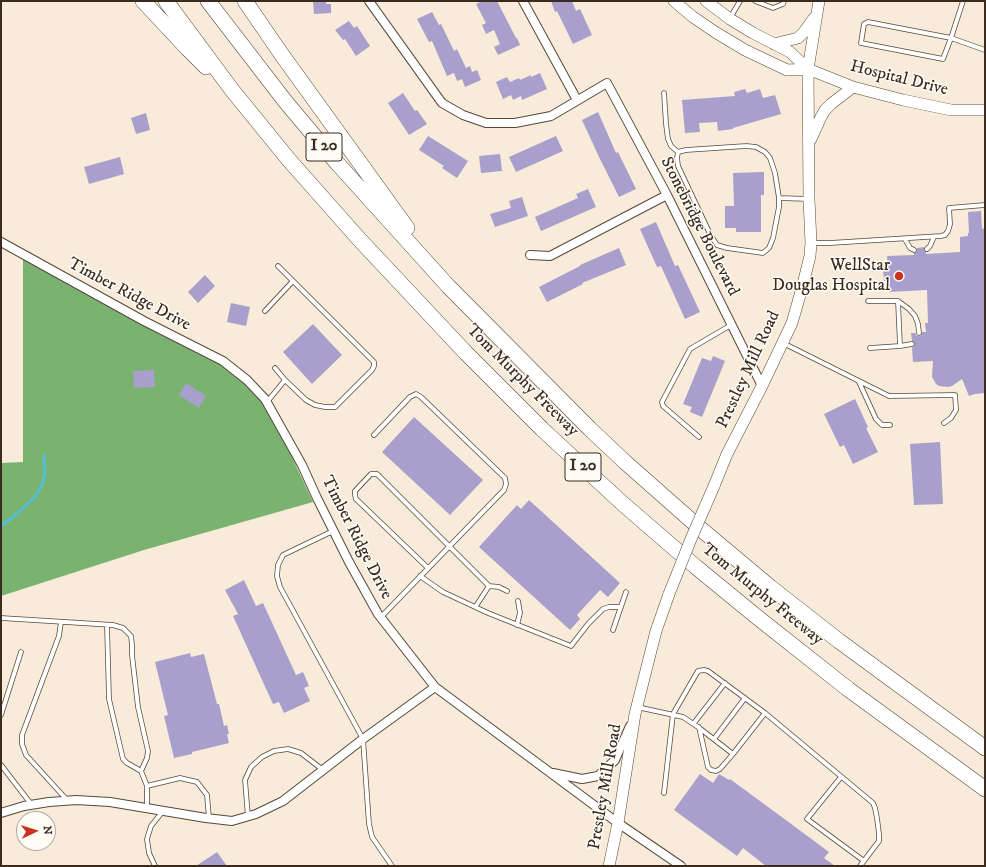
<!DOCTYPE html>
<style>
body{margin:0}
#map{position:relative;width:986px;height:867px;overflow:hidden;background:#f8ebd9;font-family:"IM FELL DW Pica",serif}
canvas{display:block}
.frame{position:absolute;inset:0;border:2px solid #3b2a1e;pointer-events:none}
.north{position:absolute;left:16px;top:811px;width:40px;height:40px;box-sizing:border-box;background:#fdfcf7;border:1px solid #afa8a0;border-radius:50%;rotate:86deg;font-size:11px;font-weight:700;line-height:16px;text-align:center;color:#3b2a1e}
.north::after{content:'';display:block;margin:auto;width:14px;height:18px;background:#c8321e;clip-path:polygon(50% 0,100% 100%,50% 72%,0 100%)}
</style>
<div id="map">
<canvas width="986" height="867"></canvas>
<div class="frame"></div>
<div class="north">N</div>
</div>
<script>
const g = document.querySelector('canvas').getContext('2d');
g.lineJoin = 'round';
function fill(path, color) {
  g.fillStyle = color;
  g.fill(path, 'evenodd');
}
function shape(rows) {
  const path = new Path2D();
  for (const r of rows) {
    path.moveTo(r[0], r[1]);
    for (let i = 2; i < r.length; i += 2) path.lineTo(r[i], r[i + 1]);
  }
  return path;
}
function strokePath(path, color, width, dash) {
  g.strokeStyle = color;
  g.lineWidth = width;
  g.lineCap = dash ? 'butt' : 'round';
  g.setLineDash(dash || []);
  g.stroke(path);
}
function write(font, color, halo, rows, align = 'center') {
  g.font = font + ' "IM FELL DW Pica",serif';
  g.lineWidth = 3;
  g.setLineDash([]);
  g.textBaseline = 'middle';
  g.strokeStyle = halo;
  g.fillStyle = color;
  for (const [text, x, y, turn = 0] of rows) {
    g.save();
    g.translate(x, y);
    g.rotate((+turn || 0) * Math.PI / 180);
    g.textAlign = isNaN(turn) ? turn : align;
    if (halo) g.strokeText(text, 0, 0);
    g.fillText(text, 0, 0);
    g.restore();
  }
}
fill(shape([
 [23,254,223,361,265,399,313,502,144,550,1,596,1,463,23,462]
]), '#7ab270');
strokePath(shape([
 [1,526,13,517,34,498,42,486,45,473,44,455]
]), '#56bed3', 3);
fill(shape([
 [313,1,326,1,326,4,331,4,331,13,314,14],
 [482,1,497,1,516,38,517,38,520,45,498,55,494,47,500,44,494,30,486,34,482,25,486,23,476,4],
 [551,1,572,1,576,11,580,9,592,35,573,44,557,11,555,12],
 [432,12,439,25,441,24,454,51,457,49,466,68,470,66,472,72,477,70,481,80,465,87,462,79,457,81,454,73,447,76,432,41,429,42,417,19],
 [349,21,354,28,357,26,370,46,356,56,345,39,343,40,335,30],
 [540,73,547,89,522,100,521,96,513,100,511,95,503,99,496,82,507,77,510,82,519,78,520,80,531,75,531,77],
 [745,89,747,93,760,89,763,98,775,95,781,114,733,128,733,129,718,131,717,122,699,123,700,132,685,133,682,100,735,96,734,92],
 [403,93,415,111,417,110,427,124,409,135,388,103],
 [598,112,616,153,618,152,636,189,619,197,599,157,582,120],
 [146,113,150,130,136,134,131,118],
 [428,136,468,161,457,178,442,168,444,166,419,150],
 [556,136,563,151,516,172,509,157],
 [500,154,502,171,481,173,479,156],
 [120,157,124,174,89,184,84,167],
 [764,172,764,195,761,195,761,232,736,232,736,228,725,228,725,206,734,206,733,173],
 [588,189,596,207,541,231,535,217,578,198,576,194],
 [522,197,528,216,495,227,490,214,511,208,509,201],
 [981,211,982,229,985,228,985,393,975,394,969,396,962,379,952,386,948,387,939,386,936,384,932,377,933,361,913,362,912,348,914,346,915,344,914,342,912,341,911,333,915,333,917,336,921,336,922,332,926,332,925,323,928,323,927,290,889,292,889,281,884,281,883,269,888,269,887,256,914,255,914,253,917,251,917,248,924,247,924,250,926,252,926,254,960,252,960,237,968,236,968,233,969,233,968,212],
 [656,222,675,266,678,265,700,312,685,319,661,266,657,267,640,229],
 [619,248,626,265,582,283,583,284,547,302,539,287,580,266,580,265],
 [205,275,215,286,198,303,188,292],
 [231,303,250,307,246,326,227,322],
 [313,324,342,355,312,384,283,352],
 [713,356,725,361,702,417,690,412,692,407,683,404,702,358,711,361],
 [154,370,155,387,134,388,133,371],
 [186,383,206,396,199,408,179,395],
 [855,399,868,427,866,428,878,452,853,464,844,445,840,447,824,414],
 [414,417,483,480,450,515,382,452],
 [940,442,943,504,914,505,910,444],
 [529,500,620,583,608,597,600,590,577,615,580,619,570,630,479,547,517,505,521,509],
 [244,580,256,606,263,603,296,675,303,672,309,686,304,688,310,701,284,713,279,702,273,704,233,616,238,614,225,590],
 [190,653,191,657,204,654,217,704,219,704,224,726,227,725,229,734,227,734,229,743,192,752,192,754,174,758,164,716,168,715,155,662],
 [700,774,713,783,719,774,729,780,730,779,779,815,829,852,824,858,835,866,766,866,743,848,737,856,674,810],
 [217,852,227,866,196,866]
]), '#a99fcc');
const lane = shape([
 [755,1,773,8,783,4,784,1],
 [963,1,951,38,943,59,861,43,864,24,868,22,951,38,985,50],
 [730,18,740,1],
 [664,93,666,124,668,139,671,146,678,152],
 [746,146,756,147,765,152,770,158,775,173,779,198,779,207,773,238,769,248,763,253,727,248,717,245,711,236,678,166,677,158,678,152,686,150,746,146],
 [779,198,809,199],
 [905,239,910,248,914,250],
 [812,243,830,243,941,236,945,235,948,231,949,228,950,224,949,208,985,205],
 [927,249,930,246,934,237],
 [868,301,898,301,909,309,915,316,918,324,919,333],
 [265,311,293,281],
 [783,343,889,396,955,395,956,410,951,418,944,423],
 [900,346,912,344],
 [870,348,900,346,898,301],
 [275,368,285,380,306,400,315,405,325,407,335,407,372,370,374,366,374,362,278,266],
 [859,382,876,419,882,425,890,425],
 [267,402,285,380],
 [374,435,410,397,416,394,421,397,505,478,506,484,504,490,381,617],
 [699,437,663,406,662,402,690,349,731,325],
 [333,531,283,555,278,565,277,576,280,587,363,739,369,824,372,837,392,866],
 [428,568,356,499,355,495,355,491,371,474,377,474,489,586,476,606],
 [420,576,443,592,488,613,571,646,588,624,603,609,609,607,621,607],
 [489,586,499,587,507,591],
 [1,618,113,625,123,628,131,636,132,645,132,655,138,707,148,751,147,758,141,771,147,786,147,808],
 [61,622,59,636,22,735,22,744,26,755,67,800],
 [107,625,109,699,123,759,127,763,141,771],
 [517,625,520,613,518,601],
 [613,630,626,592],
 [637,707,683,717,698,727,733,754,765,713,873,803,875,808,877,818,879,834,879,841,860,866],
 [1,715,21,652],
 [694,723,725,683],
 [699,727,708,767,711,770,716,771,720,769,733,754],
 [714,739,745,698],
 [1,765,31,804],
 [841,777,807,819,864,861],
 [147,786,180,778,197,782,207,795,209,818],
 [664,793,673,714,698,671,704,670,708,671,765,713],
 [248,817,245,780,251,767,262,757,274,751,288,749,301,753,323,770],
 [155,866,149,853,147,839,151,826,163,811]
]);
const street = shape([
 [369,1,442,103,463,115,486,123,515,123,551,116,607,83,667,195,762,386],
 [523,1,577,100],
 [1,242,144,321,223,361,247,380,265,399,302,465,317,498,349,562,378,614,435,687,618,823,681,866],
 [530,255,550,256,667,195],
 [553,773,582,779,598,776,615,760,630,726],
 [1,813,24,806,49,802,76,800,110,802,206,818,232,821,256,814,283,801,363,739,435,687]
]);
const secondary = shape([
 [674,1,693,17,715,32,745,50,787,70,808,69],
 [706,1,730,19,753,33,790,52,808,69,853,87,903,100,951,110,985,110],
 [774,44,798,38,804,32,814,18],
 [811,139,821,117,825,110,831,104,853,87],
 [714,486,727,454,762,386,792,323,802,288,810,256,811,243,809,199,808,69,819,1],
 [609,866,618,823,635,714,656,631,669,594]
]);
const highway = shape([
 [143,1,188,49,206,67],
 [166,1,232,90,289,160,359,239,466,353,542,429,622,503,696,567,757,617,848,689,985,789],
 [208,1,285,101,337,163,448,286,590,429,625,462,702,530,770,587,839,641,985,748],
 [245,1,282,55,407,228]
]);
strokePath(lane, '#57473a', 5.5);
strokePath(street, '#57473a', 10);
strokePath(secondary, '#57473a', 12);
strokePath(highway, '#57473a', 16);
strokePath(lane, '#fff', 4);
strokePath(street, '#fff', 8);
strokePath(secondary, '#fff', 11);
strokePath(highway, '#fff', 15);
const secondaryBridge = shape([
 [669,594,691,539,714,486]
]);
strokePath(secondaryBridge, '#57473a', 12, []);
strokePath(secondaryBridge, '#fff', 11);
for (const [x, y, r, color] of [
 [899,276,5,"#c8321e"]
]) {
  const dot = new Path2D();
  dot.arc(x, y, r, 0, 2 * Math.PI);
  g.fillStyle = color;
  g.fill(dot);
  strokePath(dot, '#fdfcf7', 1.5);
}
for (const [x, y, w] of [
 [324,147,36],
 [583,467,36]
]) {
  const box = new Path2D();
  box.roundRect(x - w / 2, y - 14, w, 28, 3);
  g.fillStyle = '#fdfcf7';
  g.fill(box);
  strokePath(box, '#3b2a1e', 1);
}
write('bold 16px', '#3b2a1e', null, [
 ["I 20",324,147],
 ["I 20",583,467]
]);
write('17px', '#3b2a1e', '#fdfcf7', [
 ["Hospital Drive",899,79,14],
 ["Stonebridge Boulevard",699,227,63],
 ["Timber Ridge Drive",129,295,28],
 ["Prestley Mill Road",749,370,-65],
 ["Tom Murphy Freeway",522,381,45],
 ["Timber Ridge Drive",356,538,63],
 ["Tom Murphy Freeway",762,595,39],
 ["Prestley Mill Road",606,787,-80]
]);
write('17px', '#3b2a1e', '#fdfcf7', [
 ["WellStar",890,266],
 ["Douglas Hospital",890,286]
], 'right');
</script>
